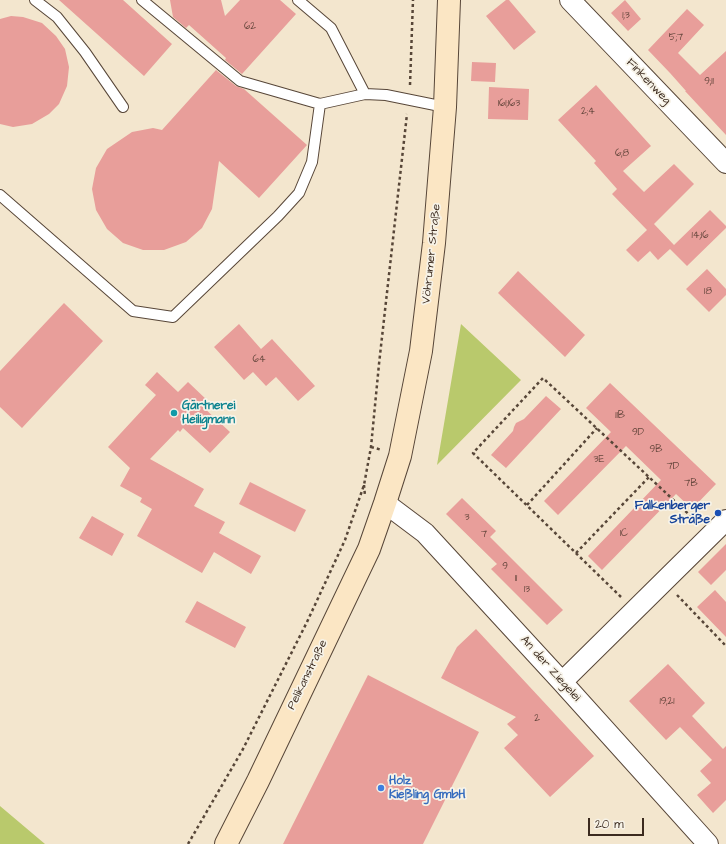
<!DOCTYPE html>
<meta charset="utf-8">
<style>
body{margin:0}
#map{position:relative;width:726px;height:844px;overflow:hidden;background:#f3e6ce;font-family:"Architects Daughter",sans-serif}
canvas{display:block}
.scale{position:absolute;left:588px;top:818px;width:56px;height:18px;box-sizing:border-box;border:2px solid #3b2a1e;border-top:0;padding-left:5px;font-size:12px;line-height:14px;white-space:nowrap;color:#3b2a1e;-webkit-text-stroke:3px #f7f3e8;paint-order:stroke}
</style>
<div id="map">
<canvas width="726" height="844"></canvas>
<div class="scale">20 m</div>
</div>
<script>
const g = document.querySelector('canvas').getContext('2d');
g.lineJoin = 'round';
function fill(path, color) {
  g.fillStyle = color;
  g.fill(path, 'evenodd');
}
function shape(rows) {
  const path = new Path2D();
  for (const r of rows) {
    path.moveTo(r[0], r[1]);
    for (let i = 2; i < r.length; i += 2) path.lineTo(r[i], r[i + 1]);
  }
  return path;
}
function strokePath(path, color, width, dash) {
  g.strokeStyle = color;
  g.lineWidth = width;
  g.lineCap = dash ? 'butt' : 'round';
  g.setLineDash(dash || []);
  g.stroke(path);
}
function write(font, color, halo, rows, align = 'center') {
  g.font = font + ' "Architects Daughter",sans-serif';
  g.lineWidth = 3.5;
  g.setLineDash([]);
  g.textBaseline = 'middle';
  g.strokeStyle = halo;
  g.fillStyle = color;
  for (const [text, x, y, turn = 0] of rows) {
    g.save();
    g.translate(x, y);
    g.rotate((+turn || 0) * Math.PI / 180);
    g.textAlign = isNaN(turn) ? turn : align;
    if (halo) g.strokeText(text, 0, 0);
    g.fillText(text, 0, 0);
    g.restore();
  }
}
fill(shape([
 [461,324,521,380,437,465],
 [0,806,45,844,0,844]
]), '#b9c96c');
fill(shape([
 [59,0,123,0,172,44,144,76],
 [170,0,221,0,225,16,240,0,280,0,296,14,242,74,225,60,226,58,189,25,186,28,173,17],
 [506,0,509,0,536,32,514,50,486,16],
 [625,0,641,19,628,31,611,13],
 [687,9,704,25,678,53,700,75,726,51,726,135,685,91,686,91,670,73,648,50],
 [11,16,23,17,42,23,56,36,65,49,69,67,67,86,59,104,49,114,32,124,13,127,0,124,0,19],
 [472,62,496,63,495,82,471,81],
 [216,70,236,86,244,89,307,145,259,198,219,161,212,209,202,228,186,242,164,250,143,250,123,243,107,229,96,210,92,189,96,168,107,149,132,132,153,128,162,130],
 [596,85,651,146,623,171,644,192,674,164,694,184,654,224,674,245,710,210,726,226,726,228,687,266,670,249,658,260,650,251,638,262,626,250,647,230,612,194,617,189,594,163,596,161,558,120],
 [489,87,529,89,528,120,488,119],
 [707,269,726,289,726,295,709,312,686,289],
 [518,271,585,335,565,357,498,293],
 [64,303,103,341,22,428,0,407,0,371],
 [239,324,261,349,272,339,315,386,298,401,276,377,266,386,253,372,244,380,214,347],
 [157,372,178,392,188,382,208,401,203,407,230,432,210,453,183,428,180,432,178,430,150,459,204,489,194,506,225,522,219,533,261,556,251,574,214,552,202,573,137,536,152,509,140,502,142,498,120,486,130,468,108,447,156,395,145,385],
 [610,383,716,484,692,509,676,494,602,570,588,556,661,480,626,446,558,515,544,501,611,432,586,408],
 [546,396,561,409,506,468,491,455,513,431,514,427,516,423,524,419],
 [250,482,306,510,295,532,239,504],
 [462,498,496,531,490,537,563,610,547,625,491,569,497,564,446,514],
 [92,516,124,534,112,556,79,538],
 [726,544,726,570,711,585,698,572],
 [715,590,726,602,726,637,697,607],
 [197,601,246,627,235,648,185,622],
 [476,629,594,756,550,797,504,748,518,735,507,724,516,717,441,678,457,647],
 [668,664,705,703,692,716,723,749,726,746,726,800,713,813,697,795,711,783,700,771,712,760,680,727,666,740,629,701],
 [368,675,479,732,423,844,283,844]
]), '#e89e9a');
const lane = shape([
 [35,0,57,17,85,52,123,107],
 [142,0,240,81,320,104,365,94,386,95,445,107],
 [298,0,331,28,365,94],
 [0,195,133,311,173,317,278,216,299,193,312,162,320,104]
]);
const street = shape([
 [570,0,726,163],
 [385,503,425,533,562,682,708,844],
 [562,682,726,520]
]);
const secondary = shape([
 [226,844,258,781,369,549,385,503,400,456,421,351,434,243,445,107,449,0]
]);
strokePath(lane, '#574638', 12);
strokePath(street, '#574638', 22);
strokePath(secondary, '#574638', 24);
strokePath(shape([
 [410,85,413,0],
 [371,447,382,450],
 [364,485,365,496],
 [527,505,597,428],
 [576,553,649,477],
 [677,595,726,646],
 [621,597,473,453,543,378,697,522],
 [188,844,243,749,307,622,345,540,364,485,371,447,379,364,407,114]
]), '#574638', 2.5, [3, 3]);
strokePath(lane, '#fff', 10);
strokePath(street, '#fff', 20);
strokePath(secondary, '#fbe6c4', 22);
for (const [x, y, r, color] of [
 [174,413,4,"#0f9aa8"],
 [718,513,4,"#1a4fb4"],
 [381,788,4,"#3f7fe0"]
]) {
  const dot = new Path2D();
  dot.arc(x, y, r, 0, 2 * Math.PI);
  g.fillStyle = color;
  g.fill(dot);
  strokePath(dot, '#f7f3e8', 1.5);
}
write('10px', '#66473d', null, [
 ["1;3",626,16],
 ["62",250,27],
 ["5;7",676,38],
 ["9;11",709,82],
 ["161;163",509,104],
 ["2;4",588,112],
 ["6;8",622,154],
 ["14;16",700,236],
 ["18",708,292],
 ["64",259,360],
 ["11B",620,416],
 ["9D",638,433],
 ["9B",656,450],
 ["3E",599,460],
 ["7D",673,467],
 ["7B",691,484],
 ["3",467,518],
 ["1C",624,534],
 ["7",484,535],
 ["9",505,567],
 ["11",516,579],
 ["13",527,590],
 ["19;21",667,702],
 ["2",537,719]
]);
write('12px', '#3b2a1e', '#f7f3e8', [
 ["Finkenweg",648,82,46],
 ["Vöhrumer Straße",432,254,-84],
 ["An der Ziegelei",550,669,48],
 ["Pelikanstraße",308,675,-64]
]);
write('bold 12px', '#0d838f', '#f7f3e8', [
 ["Gärtnerei",182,406],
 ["Heiligmann",182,420]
], 'left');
write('bold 12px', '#164399', '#f7f3e8', [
 ["Falkenberger",710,506],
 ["Straße",710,520]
], 'right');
write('bold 12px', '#366cbe', '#f7f3e8', [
 ["Holz",389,781],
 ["Kießling GmbH",389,795]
], 'left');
</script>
